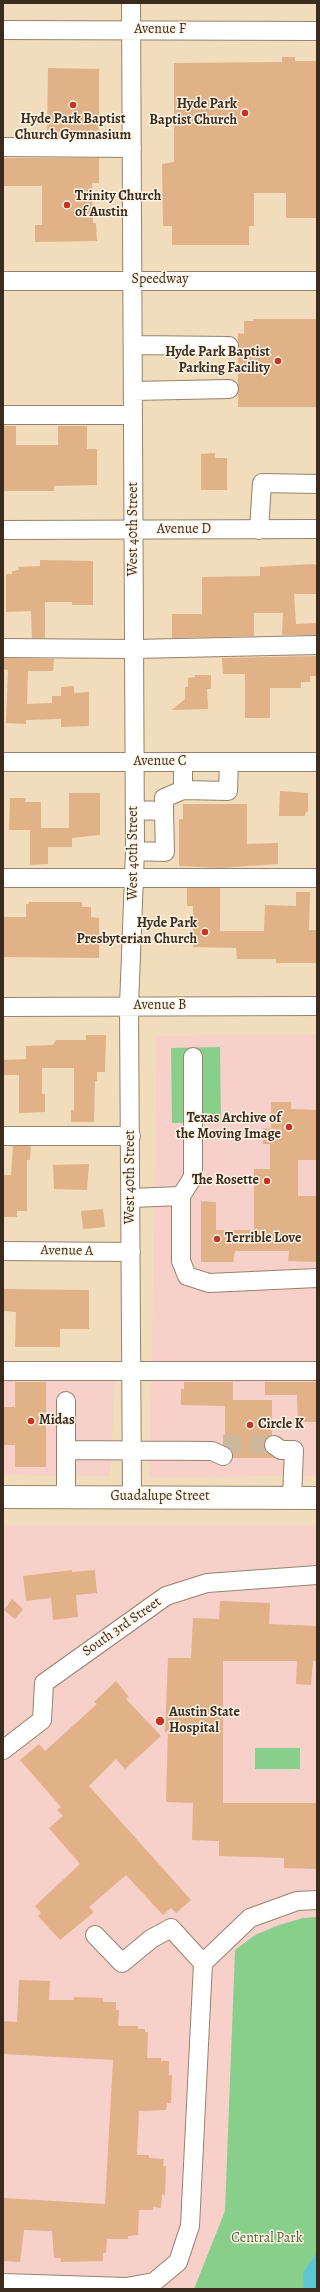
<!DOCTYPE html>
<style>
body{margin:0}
#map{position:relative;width:320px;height:2292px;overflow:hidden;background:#f1dcbb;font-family:Alegreya,serif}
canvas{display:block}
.frame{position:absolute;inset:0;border:4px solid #3b2a1e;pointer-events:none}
</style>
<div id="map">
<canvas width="320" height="2292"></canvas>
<div class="frame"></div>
</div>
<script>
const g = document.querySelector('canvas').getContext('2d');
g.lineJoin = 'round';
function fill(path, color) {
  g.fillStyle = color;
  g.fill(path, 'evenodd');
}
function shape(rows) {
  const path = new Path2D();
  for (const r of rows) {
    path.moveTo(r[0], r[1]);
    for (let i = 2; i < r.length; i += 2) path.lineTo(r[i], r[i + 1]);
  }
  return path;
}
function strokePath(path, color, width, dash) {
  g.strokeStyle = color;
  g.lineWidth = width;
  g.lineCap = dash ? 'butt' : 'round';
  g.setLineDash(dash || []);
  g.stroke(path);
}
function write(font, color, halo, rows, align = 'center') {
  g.font = font + ' Alegreya,serif';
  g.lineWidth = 3;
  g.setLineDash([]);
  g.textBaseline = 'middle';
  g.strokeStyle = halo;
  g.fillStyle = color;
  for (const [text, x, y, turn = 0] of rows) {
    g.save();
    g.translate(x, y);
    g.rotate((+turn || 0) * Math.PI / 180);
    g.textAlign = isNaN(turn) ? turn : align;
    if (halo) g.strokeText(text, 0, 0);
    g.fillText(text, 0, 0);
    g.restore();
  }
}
fill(shape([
 [317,1034,317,1476,150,1477,157,1036],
 [3,1375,115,1376,110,1476,3,1475],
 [3,1525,317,1525,317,1917,303,1918,279,1925,255,1935,235,1950,225,2211,194,2289,3,2289]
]), '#f7d0ca');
fill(shape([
 [220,1047,221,1122,172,1123,171,1048],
 [255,1748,300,1748,300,1769,255,1769],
 [317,1917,317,2289,194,2289,225,2211,235,1950,255,1935,279,1925,303,1918]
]), '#87cf8b');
fill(shape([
 [317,2252,317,2289,304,2289,303,2273]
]), '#5bc7d2');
fill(shape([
 [282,57,295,57,295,61,317,61,317,218,286,218,286,193,254,193,254,226,249,226,249,245,172,245,172,226,163,226,162,164,174,162,174,63,282,62],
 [48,68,99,69,99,137,47,137],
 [3,158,99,158,99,183,92,183,93,223,96,223,97,241,35,242,35,225,42,225,42,186,3,186],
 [253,319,317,319,317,407,238,407,238,333,244,334,244,321,253,321],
 [3,426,16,426,16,445,58,445,58,426,87,426,87,449,97,449,97,485,54,486,54,491,3,491],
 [215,453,215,458,227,458,227,490,201,490,201,454],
 [40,560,93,561,93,605,72,605,72,602,45,602,45,638,32,638,31,611,6,612,6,574,12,574,12,571,19,570,18,567,40,566],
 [313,564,317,565,317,594,294,594,296,624,317,623,317,635,282,635,283,613,254,613,254,636,172,638,172,614,202,614,202,577,260,576,260,567],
 [317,656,317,676,310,676,310,682,301,682,301,688,270,688,270,718,245,718,245,674,223,674,222,658],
 [3,658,54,659,53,671,28,671,27,704,52,703,52,696,61,696,61,687,74,686,74,693,89,692,89,726,61,727,61,719,26,720,26,724,6,723,8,670,3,669],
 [195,675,211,675,211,689,207,689,208,709,172,710,185,699,185,687,188,687,188,678,195,677],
 [280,791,308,793,308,811,306,812,305,816,279,816],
 [69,793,100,793,100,835,72,838,72,847,48,847,48,864,30,865,30,830,9,830,10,798,26,798,25,802,41,802,41,828,69,828],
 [183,804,247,804,247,844,278,843,278,864,220,868,179,866,179,819,183,819],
 [187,888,220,888,220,931,264,931,265,905,296,906,296,892,310,892,309,930,317,930,317,963,276,963,276,959,237,959,236,948,193,947,193,906,187,906],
 [29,902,82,902,82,907,91,907,91,917,99,918,99,958,3,957,3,917,26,917,26,904,29,904],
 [86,1035,106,1035,105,1072,97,1072,97,1081,95,1081,94,1122,71,1122,71,1110,74,1110,74,1068,42,1068,42,1094,45,1094,45,1112,19,1113,19,1075,3,1075,3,1060,26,1059,26,1046,53,1045,56,1040,86,1040],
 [271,1102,291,1102,291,1109,317,1110,317,1160,298,1160,298,1196,317,1196,317,1262,288,1261,289,1251,235,1251,233,1262,201,1262,201,1201,216,1202,216,1230,254,1230,254,1169,270,1169,270,1144,263,1144,263,1128,271,1129],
 [13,1146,31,1146,30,1160,27,1160,27,1211,17,1211,17,1217,3,1217,3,1175,11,1175],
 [89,1164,87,1190,54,1189,53,1165],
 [103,1209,105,1227,83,1229,81,1211],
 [3,1289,89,1290,89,1329,60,1329,60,1347,15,1347,16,1312,3,1311],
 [15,1382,46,1382,46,1467,15,1467,15,1445,3,1445,3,1407,15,1407],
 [184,1382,233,1382,233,1400,272,1400,272,1435,266,1439,264,1444,265,1450,274,1458,233,1458,231,1450,223,1444,223,1442,225,1442,225,1406,181,1405,181,1389,184,1389],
 [265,1382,317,1382,317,1422,298,1422,297,1395,265,1395],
 [72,1570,72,1572,95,1570,97,1593,76,1595,78,1617,53,1620,51,1598,26,1601,23,1576],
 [12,1599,23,1609,15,1619,4,1610],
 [220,1601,270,1603,269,1624,317,1626,317,1661,313,1661,311,1685,296,1684,297,1661,223,1661,223,1803,317,1803,317,1869,284,1868,284,1858,219,1856,219,1841,192,1840,193,1803,166,1802,168,1730,165,1733,168,1658,191,1658,193,1618,219,1619],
 [116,1681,129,1697,126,1699,161,1736,125,1769,116,1759,89,1786,191,1900,176,1913,171,1908,163,1915,126,1875,89,1907,94,1912,60,1940,38,1916,41,1913,35,1906,80,1864,49,1828,63,1816,57,1810,61,1807,20,1760,39,1744,45,1751,97,1704,94,1702],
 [19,1980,50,1981,49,2000,74,2000,74,1997,103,1998,103,2002,116,2002,116,2010,119,2010,118,2026,138,2026,138,2029,145,2029,145,2032,148,2032,147,2058,161,2058,161,2061,169,2061,169,2075,172,2075,171,2103,167,2103,166,2110,139,2111,137,2155,149,2155,149,2158,164,2159,163,2166,166,2166,165,2195,162,2194,161,2208,153,2207,153,2210,139,2210,138,2235,128,2236,128,2239,107,2239,106,2253,103,2253,103,2261,61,2262,61,2258,54,2258,52,2231,24,2230,20,2262,3,2261,3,2198,105,2204,113,2060,3,2054,3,2021,17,2022]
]), '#e1b188');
strokePath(shape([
 [223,1444,274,1445]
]), '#cdb89c', 18, [18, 9]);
const minor = shape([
 [131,3,135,851,129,1006,132,1498],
 [3,30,317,31],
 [3,147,132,148],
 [3,281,317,281],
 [133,345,229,346],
 [133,391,229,389],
 [3,415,133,415],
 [3,530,317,529],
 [259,530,262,483,317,484],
 [3,648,134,649,317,645],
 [3,762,317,762],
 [183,762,183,790,228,791,229,762],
 [135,810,164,811,165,852,135,851],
 [164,811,164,798,183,790],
 [3,878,317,878],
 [3,1007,317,1006],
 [193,1057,193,1177,181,1196,181,1261,187,1276,209,1283,317,1278],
 [3,1136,131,1136],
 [131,1198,181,1196],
 [3,1251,131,1252],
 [3,1371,317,1371],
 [66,1401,66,1498],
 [274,1445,281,1450,294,1450,292,1498],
 [66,1450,212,1451,223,1456],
 [3,1750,42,1720,44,1683,166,1596,207,1583,317,1575],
 [95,1935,122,1963,151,1939,171,1928,203,1963],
 [3,2283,126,2287,154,2282,178,2262,190,2226,203,1963,250,1918,297,1901,317,1900]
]);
const major = shape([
 [3,1497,317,1498]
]);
strokePath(minor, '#96836c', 20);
strokePath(major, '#96836c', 24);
strokePath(minor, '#fff', 18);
strokePath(major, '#fff', 22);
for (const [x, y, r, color] of [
 [73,105,4,"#c8321e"],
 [245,113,4,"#c8321e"],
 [67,205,4,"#c8321e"],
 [278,361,4,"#c8321e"],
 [205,932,4,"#c8321e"],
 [289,1127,4,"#c8321e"],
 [267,1181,4,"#c8321e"],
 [217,1239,4,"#c8321e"],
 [31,1421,4,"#c8321e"],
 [250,1425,4,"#c8321e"],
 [160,1721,5,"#c8321e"]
]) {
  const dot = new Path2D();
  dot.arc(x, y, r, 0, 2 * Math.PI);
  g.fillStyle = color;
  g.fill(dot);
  strokePath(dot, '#fcf5e5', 1.5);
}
write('14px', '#3b2a1e', '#fcf5e5', [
 ["Avenue F",160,30],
 ["Speedway",160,280],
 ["West 40th Street",134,529,-90],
 ["Avenue D",184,530],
 ["Avenue C",160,762],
 ["West 40th Street",134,853,-90],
 ["Avenue B",160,1006],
 ["West 40th Street",131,1177,-90],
 ["Avenue A",67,1251,1],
 ["Guadalupe Street",160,1497],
 ["South 3rd Street",122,1627,-35]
]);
write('bold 14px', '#3b2a1e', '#fcf5e5', [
 ["Hyde Park",237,105],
 ["Baptist Church",237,121],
 ["Hyde Park Baptist",73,120,"center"],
 ["Church Gymnasium",73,136,"center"],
 ["Trinity Church",75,197,"left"],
 ["of Austin",75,213,"left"],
 ["Hyde Park Baptist",270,353],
 ["Parking Facility",270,369],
 ["Hyde Park",197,924],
 ["Presbyterian Church",197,940],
 ["Texas Archive of",281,1119],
 ["the Moving Image",281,1135],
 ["The Rosette",259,1181],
 ["Terrible Love",225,1239,"left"],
 ["Midas",39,1421,"left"],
 ["Circle K",258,1425,"left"],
 ["Austin State",169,1713,"left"],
 ["Hospital",169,1729,"left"]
], 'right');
write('14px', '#525c3f', '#fcf5e5', [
 ["Central Park",267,2239]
]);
</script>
